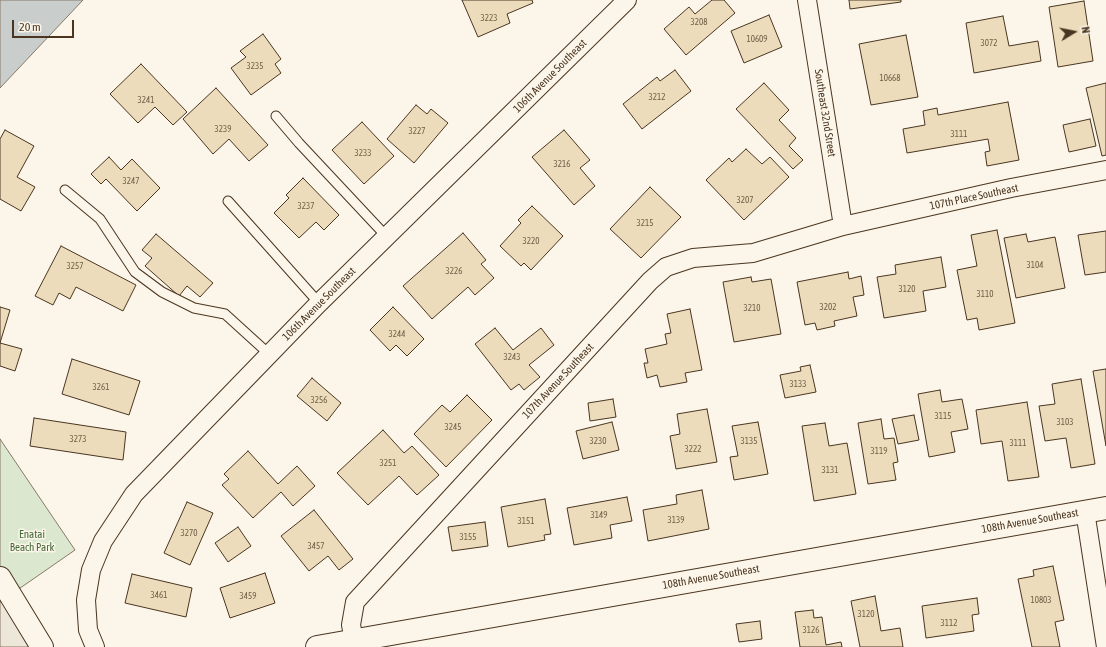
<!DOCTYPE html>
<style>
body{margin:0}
#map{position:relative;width:1106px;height:647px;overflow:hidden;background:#fbf6e9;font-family:"Asap Condensed",sans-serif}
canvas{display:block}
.north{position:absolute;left:1054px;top:12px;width:40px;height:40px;-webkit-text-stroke:3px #fbf6e9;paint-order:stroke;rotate:80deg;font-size:11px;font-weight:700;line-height:16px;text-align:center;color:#4a3520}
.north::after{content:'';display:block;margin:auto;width:14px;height:18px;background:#4a3520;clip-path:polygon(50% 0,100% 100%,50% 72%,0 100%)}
.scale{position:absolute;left:12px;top:20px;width:62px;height:18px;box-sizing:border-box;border:2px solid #4a3520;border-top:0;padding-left:5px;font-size:12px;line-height:14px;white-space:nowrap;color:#4a3520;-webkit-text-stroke:3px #fbf6e9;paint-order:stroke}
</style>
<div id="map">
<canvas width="1106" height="647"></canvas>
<div class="north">N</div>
<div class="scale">20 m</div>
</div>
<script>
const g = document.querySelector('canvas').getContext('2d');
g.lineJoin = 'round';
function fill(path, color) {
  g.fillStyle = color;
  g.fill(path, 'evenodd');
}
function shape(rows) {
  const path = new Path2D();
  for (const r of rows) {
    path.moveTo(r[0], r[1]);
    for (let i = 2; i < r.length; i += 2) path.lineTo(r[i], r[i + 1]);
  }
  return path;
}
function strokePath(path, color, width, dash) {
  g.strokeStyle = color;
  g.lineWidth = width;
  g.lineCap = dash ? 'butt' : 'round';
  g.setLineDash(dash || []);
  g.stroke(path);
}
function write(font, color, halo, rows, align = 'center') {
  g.font = font + ' "Asap Condensed",sans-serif';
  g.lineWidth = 3;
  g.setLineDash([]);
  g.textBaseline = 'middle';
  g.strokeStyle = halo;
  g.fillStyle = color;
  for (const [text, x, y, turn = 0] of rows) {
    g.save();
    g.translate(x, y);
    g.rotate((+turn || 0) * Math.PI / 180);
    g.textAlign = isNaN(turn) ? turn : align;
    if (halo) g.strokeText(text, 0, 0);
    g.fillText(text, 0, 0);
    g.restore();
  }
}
const green = shape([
 [0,439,75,550,0,602,0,439]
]);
fill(green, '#dce7d0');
strokePath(green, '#887966', 1);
const parking = shape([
 [9,597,35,643,28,647,0,647,0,602,9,597]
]);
fill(parking, '#ede7d9');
strokePath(parking, '#887966', 1);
const water = shape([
 [0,0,83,0,0,88,0,0]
]);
fill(water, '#c9cecd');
strokePath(water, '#887966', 1);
const building = shape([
 [462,0,532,0,533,3,507,14,510,23,478,37,462,0],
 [712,0,724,0,735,13,686,55,664,29,689,7,695,14,712,0],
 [849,0,901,0,901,2,850,9,849,0],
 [1084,1,1093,61,1058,67,1049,7,1084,1],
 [769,15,782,47,744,63,731,31,769,15],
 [1003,16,1009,46,1038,41,1041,61,974,73,966,23,1003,16],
 [263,34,281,59,275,64,281,73,251,95,231,68,246,57,240,51,263,34],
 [906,35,918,97,871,105,859,44,906,35],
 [141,64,187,112,173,125,155,107,138,123,110,94,141,64],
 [675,70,691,91,642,129,623,104,657,77,660,81,675,70],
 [764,83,789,110,779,120,796,138,789,146,803,160,793,169,736,109,764,83],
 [1106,83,1106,155,1102,156,1086,88,1106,83],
 [216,88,268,145,249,161,229,139,213,154,183,119,216,88],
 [1008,102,1019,160,987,166,985,152,990,151,988,139,907,153,903,129,925,125,923,111,937,108,938,115,1008,102],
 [416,105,427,114,431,109,448,123,414,163,387,139,416,105],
 [1090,119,1096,146,1069,152,1063,125,1090,119],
 [362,122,394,156,364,184,332,150,362,122],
 [5,130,34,146,17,177,35,187,21,211,0,199,0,139,5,130],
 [564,130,590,160,580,168,595,186,574,205,532,157,564,130],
 [746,149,762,164,770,157,789,177,744,220,706,180,729,158,732,162,746,149],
 [109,157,121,170,132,159,160,188,137,211,106,179,101,184,91,174,109,157],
 [303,178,339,215,324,230,316,222,299,238,274,213,289,198,286,195,303,178],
 [650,187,681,217,641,258,610,229,650,187],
 [532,206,563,236,531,270,524,263,521,266,500,246,521,223,518,220,532,206],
 [997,230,1015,323,979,330,977,318,967,320,957,270,977,266,971,235,997,230],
 [1106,231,1106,272,1085,275,1078,235,1106,231],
 [463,233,486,260,481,264,494,278,475,295,468,287,432,319,403,286,463,233],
 [156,234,213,283,200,297,187,286,179,296,145,266,152,258,142,250,156,234],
 [1026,234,1028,242,1055,237,1065,288,1016,298,1004,238,1026,234],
 [61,246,136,285,123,311,76,287,70,299,59,293,53,305,35,296,61,246],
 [941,257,946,287,923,291,926,311,884,318,877,277,896,274,895,265,941,257],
 [848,272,849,279,861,276,864,295,853,297,857,316,834,321,835,326,817,330,815,323,805,325,797,282,848,272],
 [751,277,752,282,771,279,781,334,734,342,723,282,751,277],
 [0,307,10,310,0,343,22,349,15,371,0,366,0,307],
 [393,307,424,339,407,356,396,345,390,351,370,330,393,307],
 [690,309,702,370,685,373,687,382,660,387,657,375,647,378,644,363,648,363,645,349,667,344,665,334,671,333,667,314,690,309],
 [495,328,513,350,541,328,554,345,529,365,540,377,524,390,519,384,511,390,475,344,495,328],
 [72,359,140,381,129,415,62,394,72,359],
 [810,365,816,392,785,398,780,375,801,371,800,367,810,365],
 [1106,369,1106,446,1093,371,1106,369],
 [312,378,341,403,327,421,297,396,312,378],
 [1081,379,1095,464,1071,468,1066,438,1045,441,1039,406,1055,404,1052,384,1081,379],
 [940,390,942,402,962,399,968,429,951,432,955,452,929,457,918,394,940,390],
 [467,395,492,420,446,467,414,434,442,405,450,412,467,395],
 [613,399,616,417,590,421,588,403,613,399],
 [1027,402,1039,477,1008,481,1002,441,981,444,976,410,1027,402],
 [707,409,717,462,676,469,670,436,680,434,677,414,707,409],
 [914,415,919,440,898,444,892,419,914,415],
 [34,418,126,432,123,460,30,446,34,418],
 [881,419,884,439,894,438,898,462,893,463,896,480,868,484,858,423,881,419],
 [612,422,619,450,583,459,576,431,612,422],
 [758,422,768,474,734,480,730,457,738,456,732,426,758,422],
 [825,423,829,446,847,443,856,494,814,501,802,426,825,423],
 [383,430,404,453,412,446,439,475,417,495,399,476,368,505,337,473,383,430],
 [248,451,278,484,297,466,315,486,293,506,281,492,253,518,222,485,229,479,224,474,248,451],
 [702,490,709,529,648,541,643,510,677,504,676,495,702,490],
 [627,497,632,521,610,525,612,538,574,545,567,508,627,497],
 [545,499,551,534,544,535,545,540,508,547,501,507,545,499],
 [187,502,213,513,190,565,164,553,187,502],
 [314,510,353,559,339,570,328,556,309,571,281,536,314,510],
 [485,522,488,546,452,551,448,527,485,522],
 [238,527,251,546,228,562,215,543,238,527],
 [1053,566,1064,620,1055,622,1060,647,1032,647,1018,579,1034,576,1033,570,1053,566],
 [265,573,275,603,230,618,220,588,265,573],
 [132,574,192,588,186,617,125,603,132,574],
 [875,596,881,631,900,628,903,647,860,647,851,601,875,596],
 [977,598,979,614,972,615,974,631,926,638,922,606,977,598],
 [813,610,814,618,822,617,826,645,841,642,842,647,800,647,795,612,813,610],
 [760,621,762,639,739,642,736,624,760,621]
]);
fill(building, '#ecdcbc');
strokePath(building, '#4a3520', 1);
const service = shape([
 [276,116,299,143,387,237],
 [65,190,100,219,135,272,162,292,194,308,225,314,269,354],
 [228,201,319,303]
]);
const minor = shape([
 [807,0,843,226],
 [1085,511,1106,647],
 [354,640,351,625,355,602,650,281,666,267,693,258,753,253,843,226,1011,188,1106,170],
 [95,647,88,630,86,600,91,570,103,541,134,494,319,303,627,0]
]);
const tertiary = shape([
 [317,647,1106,508]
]);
const motorway = shape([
 [0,578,42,647]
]);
strokePath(service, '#4a3520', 11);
strokePath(minor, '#4a3520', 20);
strokePath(tertiary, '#4a3520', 24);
strokePath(motorway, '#4a3520', 24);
strokePath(service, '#fbf6e9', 9);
strokePath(minor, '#fbf6e9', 18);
strokePath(tertiary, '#fbf6e9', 22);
strokePath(motorway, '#fbf6e9', 22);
write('9px', '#725f47', null, [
 ["3223",489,18],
 ["3208",699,22],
 ["10609",757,39],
 ["3072",989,43],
 ["3235",255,66],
 ["10668",890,78],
 ["3212",657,97],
 ["3241",146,100],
 ["3239",223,129],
 ["3227",417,131],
 ["3111",959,134],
 ["3233",363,153],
 ["3216",562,164],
 ["3247",131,181],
 ["3207",745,200],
 ["3237",306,206],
 ["3215",645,223],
 ["3220",531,241],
 ["3104",1035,265],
 ["3257",75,266],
 ["3226",454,271],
 ["3120",907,289],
 ["3110",985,294],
 ["3202",828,307],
 ["3210",752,308],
 ["3244",397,334],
 ["3243",512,357],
 ["3133",798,384],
 ["3261",101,387],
 ["3256",319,400],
 ["3115",943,416],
 ["3103",1065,422],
 ["3245",453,427],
 ["3273",78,439],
 ["3230",598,441],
 ["3135",749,441],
 ["3111",1018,443],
 ["3222",693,449],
 ["3119",879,451],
 ["3251",388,463],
 ["3131",830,470],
 ["3149",599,515],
 ["3139",676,520],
 ["3151",526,521],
 ["3270",189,533],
 ["3155",468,537],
 ["3457",316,546],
 ["3461",159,595],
 ["3459",248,596],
 ["10803",1041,600],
 ["3120",866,614],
 ["3112",949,623],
 ["3126",811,630]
]);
write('11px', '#4a3520', '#fbf6e9', [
 ["106th Avenue Southeast",550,76,-45],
 ["Southeast 32nd Street",825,113,81],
 ["107th Place Southeast",974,197,-12],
 ["106th Avenue Southeast",319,304,-45],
 ["107th Avenue Southeast",558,381,-47],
 ["108th Avenue Southeast",1030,521,-10],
 ["108th Avenue Southeast",711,577,-10]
]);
write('11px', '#436837', '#fbf6e9', [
 ["Enatai",32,535],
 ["Beach Park",32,548]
]);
</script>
